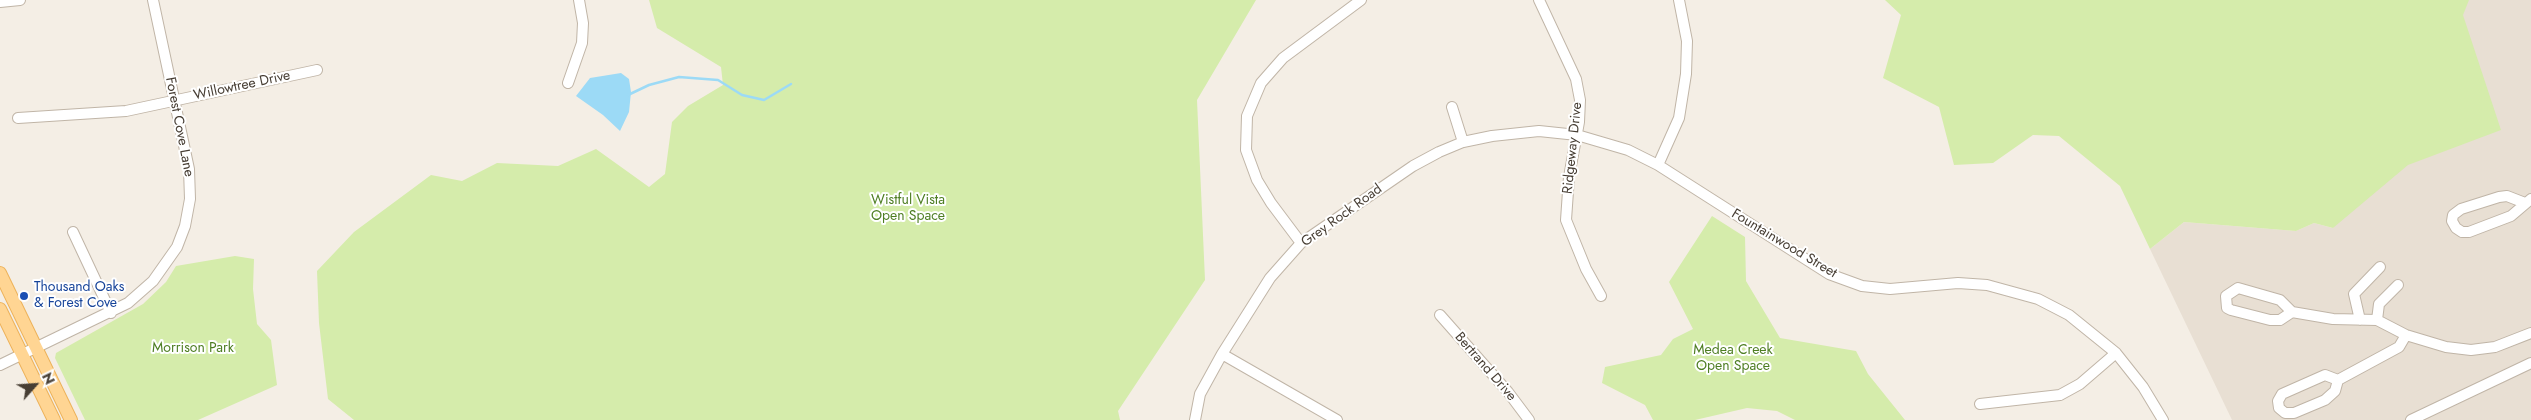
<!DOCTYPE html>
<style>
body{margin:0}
#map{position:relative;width:2531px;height:420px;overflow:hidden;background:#f4eee5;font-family:Jost,sans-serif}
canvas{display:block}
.north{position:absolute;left:10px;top:360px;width:50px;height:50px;-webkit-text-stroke:4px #fff;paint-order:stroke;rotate:64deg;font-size:14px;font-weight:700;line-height:20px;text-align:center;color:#473e34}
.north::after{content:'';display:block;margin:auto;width:18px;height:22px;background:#473e34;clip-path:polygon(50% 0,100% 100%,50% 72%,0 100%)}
</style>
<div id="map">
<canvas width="2531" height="420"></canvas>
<div class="north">N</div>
</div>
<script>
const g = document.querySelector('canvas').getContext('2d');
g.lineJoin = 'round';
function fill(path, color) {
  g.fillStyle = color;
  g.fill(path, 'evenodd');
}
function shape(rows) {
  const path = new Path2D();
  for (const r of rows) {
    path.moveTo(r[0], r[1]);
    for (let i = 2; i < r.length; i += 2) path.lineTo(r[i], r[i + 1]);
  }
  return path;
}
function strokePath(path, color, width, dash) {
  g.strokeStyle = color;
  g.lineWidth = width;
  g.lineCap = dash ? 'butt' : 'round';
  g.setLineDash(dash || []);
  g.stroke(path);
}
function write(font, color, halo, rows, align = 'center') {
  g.font = font + ' Jost,sans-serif';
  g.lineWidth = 4;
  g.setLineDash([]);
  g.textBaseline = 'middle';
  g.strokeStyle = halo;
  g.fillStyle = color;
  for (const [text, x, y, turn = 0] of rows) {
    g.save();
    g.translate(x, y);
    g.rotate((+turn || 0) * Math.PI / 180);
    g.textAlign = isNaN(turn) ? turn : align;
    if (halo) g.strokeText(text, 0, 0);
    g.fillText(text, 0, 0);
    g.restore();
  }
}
fill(shape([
 [2468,0,2531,0,2531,420,2232,420,2150,249,2184,222,2296,231,2314,223,2333,228,2462,16]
]), '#e8dfd3');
fill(shape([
 [649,0,1256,0,1197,100,1205,280,1118,411,1120,420,354,420,328,399,319,323,317,271,354,232,431,175,462,181,497,163,558,166,596,149,649,187,665,174,672,122,688,106,723,85,721,67,657,28],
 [1885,0,2469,0,2463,15,2501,130,2408,165,2333,228,2314,223,2296,231,2184,222,2150,249,2120,186,2059,136,2033,135,1993,163,1954,165,1939,107,1883,78,1901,15],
 [1712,216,1745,237,1746,281,1780,338,1856,351,1868,374,1905,420,1795,420,1777,411,1747,408,1695,420,1653,420,1645,405,1602,383,1605,367,1661,355,1673,339,1693,329,1669,282],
 [235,256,254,259,253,289,257,324,271,340,277,385,198,420,85,420,55,358,56,353,143,304,166,282,176,266]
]), '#d5ecab');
fill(shape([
 [621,73,629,79,631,92,629,112,620,131,603,115,576,96,590,78]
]), '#9cdaf6');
strokePath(shape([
 [628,95,649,85,679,77,718,80,742,95,764,100,791,84]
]), '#9cdaf6', 2.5);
const minor = shape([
 [1539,0,1576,79,1580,100,1579,122,1569,177,1566,220,1586,269,1601,296],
 [0,2,20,0],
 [568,83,582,43,583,23,579,0],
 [1452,107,1463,142],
 [18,118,126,111,317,70],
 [1658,165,1679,118,1686,74,1687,41,1679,0],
 [2525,203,2507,196,2499,197,2461,209,2453,215,2452,221,2456,228,2462,232,2469,232,2511,216,2531,199],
 [73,232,111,313],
 [1301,243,1271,203,1257,180,1246,150,1247,116,1261,83,1283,58,1361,0],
 [2292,312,2280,320,2270,320,2231,310,2227,308,2226,296,2238,288,2280,300,2292,312,2333,319,2377,320,2406,335,2446,347,2471,350,2495,347,2531,333],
 [1440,315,1508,392,1529,420],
 [2360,320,2354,294,2380,267],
 [2377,320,2379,304,2398,285],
 [1222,354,1337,420],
 [0,365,128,303,153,281,177,247,185,226,190,199,189,169,153,0],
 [2338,380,2325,375,2282,394,2278,401,2279,408,2285,413,2294,413,2325,400,2335,391,2338,380,2399,347,2406,335],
 [1980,404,2060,395,2080,384,2116,353],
 [1195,420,1200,394,1222,354,1270,278,1301,243,1413,166,1439,152,1463,142,1492,136,1539,131,1577,135,1628,150,1658,165,1829,274,1862,286,1890,289,1958,283,1987,285,2038,299,2069,315,2116,353,2143,387,2163,420],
 [2411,420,2531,363]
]);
const major = shape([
 [0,273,71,420],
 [0,309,54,420]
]);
strokePath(minor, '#c0b5a7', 12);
strokePath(major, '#edb25a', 14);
strokePath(minor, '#fff', 10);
strokePath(major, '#ffd593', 12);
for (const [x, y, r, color] of [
 [24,296,5,"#1a4fb4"]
]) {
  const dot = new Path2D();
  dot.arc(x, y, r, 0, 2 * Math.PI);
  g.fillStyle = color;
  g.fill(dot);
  strokePath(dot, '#fff', 2);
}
write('14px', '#473e34', '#fff', [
 ["Willowtree Drive",242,86,-12],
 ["Forest Cove Lane",179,127,79],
 ["Ridgeway Drive",1573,148,-84],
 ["Grey Rock Road",1342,216,-36],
 ["Fountainwood Street",1784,244,31],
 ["Bertrand Drive",1485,367,49]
]);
write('14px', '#4e7e23', '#fff', [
 ["Wistful Vista",908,201],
 ["Open Space",908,217],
 ["Morrison Park",193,349],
 ["Medea Creek",1733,351],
 ["Open Space",1733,367]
]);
write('14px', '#164399', '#fff', [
 ["Thousand Oaks",34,288],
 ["& Forest Cove",34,304]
], 'left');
</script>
